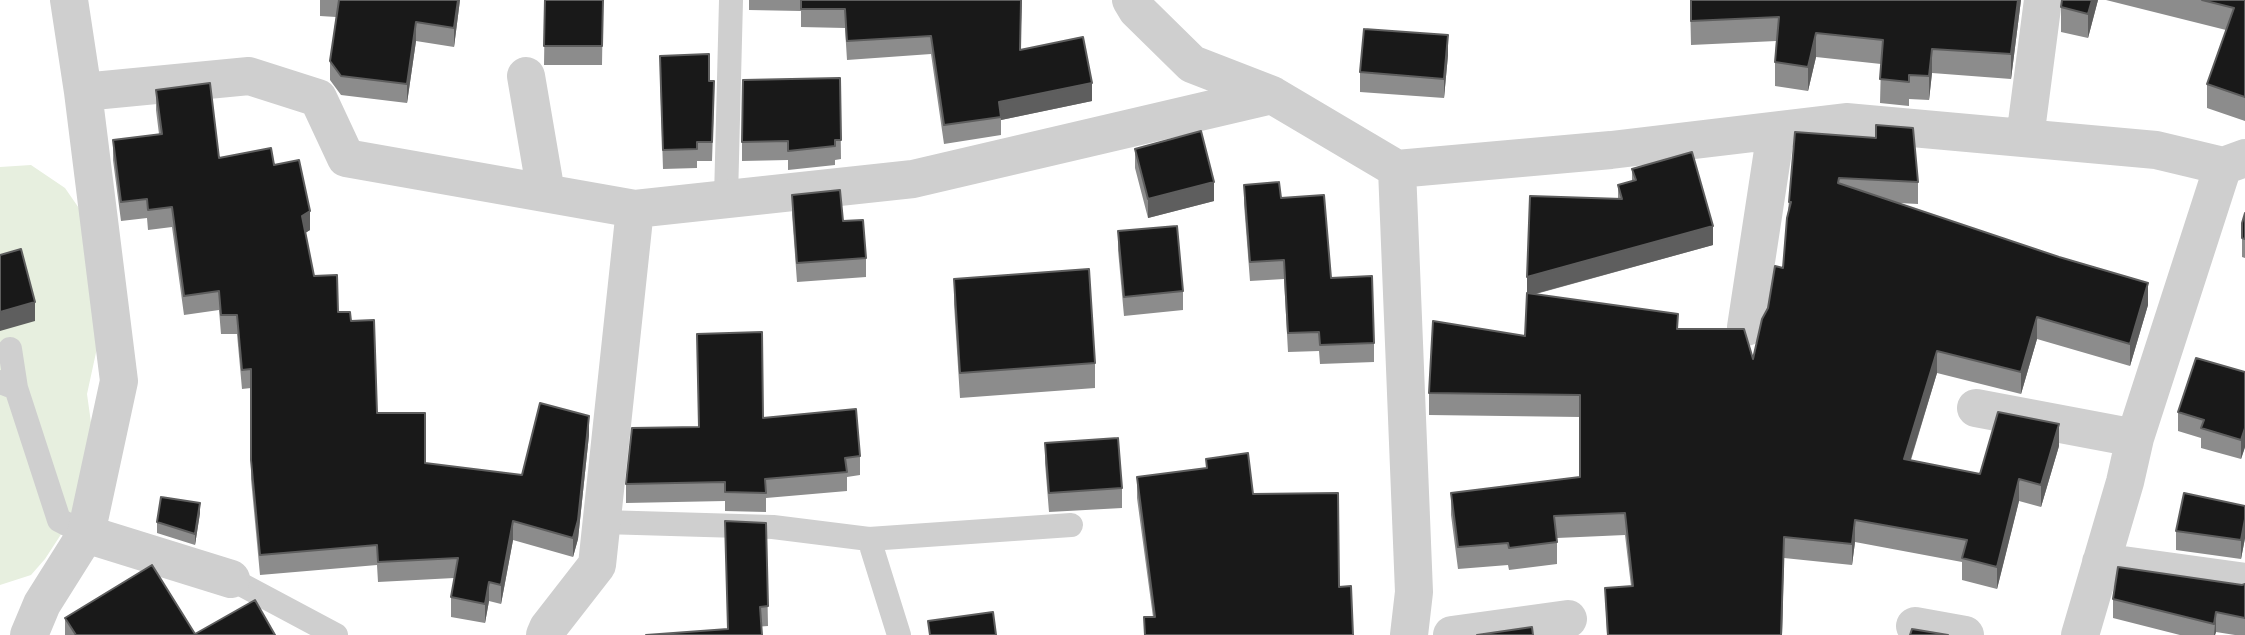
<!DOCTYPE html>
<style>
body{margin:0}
canvas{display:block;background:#fff}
</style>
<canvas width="2245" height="635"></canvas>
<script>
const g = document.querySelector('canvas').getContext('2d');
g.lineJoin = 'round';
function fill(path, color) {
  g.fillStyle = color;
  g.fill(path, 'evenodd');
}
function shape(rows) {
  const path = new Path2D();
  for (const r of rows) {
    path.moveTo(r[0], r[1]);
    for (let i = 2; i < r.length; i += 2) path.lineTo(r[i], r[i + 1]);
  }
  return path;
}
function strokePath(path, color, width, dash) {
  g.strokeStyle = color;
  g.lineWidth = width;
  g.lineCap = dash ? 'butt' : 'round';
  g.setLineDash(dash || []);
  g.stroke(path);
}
fill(shape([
 [31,165,65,188,92,227,102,325,87,394,93,437,71,519,45,559,31,575,0,585,0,167]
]), '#e7efdf');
strokePath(shape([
 [726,198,731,0],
 [10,349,16,388],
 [0,382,16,388,59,520,86,534],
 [603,522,773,527,869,539,1071,525],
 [869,539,899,635],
 [231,579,336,635]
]), '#cfcfcf', 24);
strokePath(shape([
 [1131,0,1137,10,1192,64,1272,95,1397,169,1611,150,1846,122,2156,150,2223,166,2245,158],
 [526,76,546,193],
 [83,92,249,76,318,98,346,158,635,209,913,179,1272,95],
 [2025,138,2043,0],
 [1397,169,1414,592,1409,635],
 [1746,327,1776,131],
 [1976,408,2135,438],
 [86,534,231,579],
 [2101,562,2245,582],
 [1915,626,1965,635],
 [29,635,42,604,86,534,119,381,83,92,69,0],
 [545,635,548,628,597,565,635,209],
 [1452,635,1568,619],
 [2080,635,2125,482,2135,438,2223,166]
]), '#cfcfcf', 38);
fill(shape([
 [320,0,460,0,454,47,416,41,407,103,341,95,330,80,330,61,336,17,320,16],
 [545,0,603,0,602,65,544,65],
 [749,0,1022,0,1020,50,1092,101,1001,120,1001,135,944,144,931,54,847,60,845,28,801,27,801,11,749,10],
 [1690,0,2021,0,2011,79,1932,73,1929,100,1909,99,1909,106,1880,103,1881,64,1816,57,1808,91,1775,86,1775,62,1776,41,1691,45],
 [2098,0,2088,38,2061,32,2061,7],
 [2106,0,2245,0,2245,121,2207,108,2207,84,2226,30],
 [1448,55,1444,98,1360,92,1360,72],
 [660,75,709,81,714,100,712,161,697,161,697,168,663,169],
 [840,78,841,159,835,160,835,165,788,170,788,160,742,161,742,142],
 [156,90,219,158,274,165,310,230,305,233,314,276,338,312,351,321,377,413,425,463,522,475,589,435,578,539,573,557,513,540,501,604,489,601,485,623,451,617,451,597,454,578,378,582,377,565,260,575,251,479,251,388,242,389,237,334,221,334,219,310,184,315,172,227,148,230,147,218,121,221,113,160,113,140,159,134,156,110],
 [1795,132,1918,182,1918,204,1899,203,2148,305,2130,366,2037,339,2021,394,1937,373,1911,460,1980,474,2059,446,2041,507,2019,501,1997,589,1962,580,1962,562,1855,542,1852,565,1784,558,1782,635,1607,635,1605,588,1631,586,1625,535,1557,538,1557,564,1509,570,1508,565,1458,569,1451,515,1451,493,1580,477,1580,417,1429,415,1429,393,1525,336,1527,293,1618,199,1618,185,1632,181,1632,169,1713,245,1536,294,1678,329,1753,359,1768,308,1783,268],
 [1135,149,1214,201,1148,218,1135,168],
 [1244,185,1281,198,1331,278,1374,343,1374,362,1320,364,1319,351,1288,352,1284,279,1250,281,1244,204],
 [792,195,866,258,866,277,797,282,792,214],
 [2245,213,2245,258,2242,257,2242,223],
 [1118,231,1183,291,1183,310,1124,316,1118,250],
 [954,279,1095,363,1095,388,960,398,954,304],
 [2245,372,2245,447,2241,459,2201,448,2201,438,2178,431,2178,412],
 [763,418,860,456,860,475,847,477,847,491,766,498,766,512,725,511,725,501,626,503,626,484,698,427],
 [1045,443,1122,488,1122,508,1049,512,1045,463],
 [1206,459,1253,494,1339,587,1353,635,1144,635,1144,617,1153,617,1137,498,1137,477,1206,468],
 [2245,506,2245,538,2241,559,2176,550,2176,531],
 [200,513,195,545,157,533,157,522],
 [766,523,768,626,727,629],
 [2245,584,2245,635,2235,635,2216,632,2215,635,2180,635,2113,618,2113,599],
 [65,618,195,634,275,635,65,635]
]), '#8c8c8c');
fill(shape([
 [458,0,460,0,454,47,454,28],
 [2018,0,2021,0,2011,79,2011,54],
 [2092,0,2098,0,2088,38,2088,14],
 [416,22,416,41,407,103,407,84],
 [1816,33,1816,57,1808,91,1808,67],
 [1448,35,1448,55,1444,98,1444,79],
 [1932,49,1932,73,1929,100,1929,76],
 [1092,83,1092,101,1001,120,999,102],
 [1214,182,1214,201,1148,218,1148,199],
 [310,211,310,230,302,235,302,216],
 [1713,226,1713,245,1527,296,1527,277],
 [2148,283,2148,305,2130,366,2130,344],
 [35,302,35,321,0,331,0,312],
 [2037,317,2037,339,2021,394,2021,372],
 [1937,351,1937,373,1904,481,1904,459],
 [589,416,589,435,578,539,573,557,573,538],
 [2059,424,2059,446,2041,507,2041,485],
 [2245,428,2245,447,2241,459,2241,440],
 [2019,479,2019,501,1997,589,1997,567],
 [200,503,200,513,195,545,195,534],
 [2245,519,2245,538,2241,559,2241,540],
 [1855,520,1855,542,1852,565,1852,544],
 [513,521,513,540,501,604,501,585],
 [1784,537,1782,635,1781,635],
 [489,582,489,601,485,623,485,604],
 [2216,612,2216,632,2215,635,2214,635]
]), '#5e5e5e');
const building = shape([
 [339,0,458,0,454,28,416,22,407,84,341,76,330,61,339,0],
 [545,0,603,0,602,46,544,46,545,0],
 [801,0,1021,0,1020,50,1083,37,1092,83,999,102,1001,117,944,125,931,36,847,41,845,9,801,9,801,0],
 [1691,0,2018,0,2011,54,1932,49,1929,76,1909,75,1909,82,1880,79,1883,40,1816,33,1808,67,1775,62,1779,17,1691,21,1691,0],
 [2062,0,2092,0,2088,14,2061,7,2062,0],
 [2202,0,2245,0,2245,97,2207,84,2234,8,2202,0],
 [1364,29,1448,35,1444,79,1360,72,1364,29],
 [709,54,709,81,714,81,712,142,697,142,697,149,663,150,660,56,709,54],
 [840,78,841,140,835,140,835,146,788,151,788,141,742,142,743,80,840,78],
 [210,83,219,158,271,148,274,165,299,160,310,211,302,216,314,276,337,275,338,312,350,312,351,321,374,320,377,413,425,413,425,463,522,475,540,403,589,416,578,520,573,538,513,521,501,585,489,582,485,604,451,597,458,558,378,562,377,545,260,555,251,460,251,369,242,370,237,315,221,315,219,291,184,296,172,207,148,210,147,199,121,202,113,140,162,134,156,90,210,83],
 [1876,125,1913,128,1918,182,1839,178,1838,183,2059,257,2148,283,2130,344,2037,317,2021,372,1937,351,1904,459,1980,474,1998,412,2059,424,2041,485,2019,479,1997,567,1962,558,1967,540,1855,520,1852,544,1784,537,1781,635,1608,635,1605,588,1633,586,1625,513,1554,516,1557,542,1509,548,1508,543,1458,547,1451,493,1580,477,1580,395,1429,393,1433,321,1525,336,1527,293,1678,314,1677,329,1744,329,1753,359,1762,319,1768,308,1775,266,1783,268,1787,218,1791,202,1789,202,1795,132,1876,138,1876,125],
 [1201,131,1214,182,1148,199,1135,149,1201,131],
 [1692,152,1713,226,1527,277,1530,196,1622,199,1618,185,1636,180,1632,169,1692,152],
 [1279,182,1281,198,1324,195,1331,278,1372,276,1374,343,1320,345,1319,332,1288,333,1284,260,1250,262,1244,185,1279,182],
 [840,190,843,221,863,220,866,258,797,263,792,195,840,190],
 [2245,213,2245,239,2242,238,2242,223,2245,213],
 [1177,226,1183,291,1124,297,1118,231,1177,226],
 [21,249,35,302,0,312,0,255,21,249],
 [1089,269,1095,363,960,373,954,279,1089,269],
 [762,332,763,418,856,409,860,456,845,458,847,472,765,479,766,493,725,492,725,482,626,484,632,428,699,427,697,334,762,332],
 [2196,358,2245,372,2245,428,2241,440,2201,428,2204,420,2178,412,2196,358],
 [1118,438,1122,488,1049,493,1045,443,1118,438],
 [1248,453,1253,494,1338,493,1339,587,1351,586,1353,635,1145,635,1144,617,1155,617,1137,477,1207,468,1206,459,1248,453],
 [2184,493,2245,506,2245,519,2241,540,2176,531,2184,493],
 [161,497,200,503,195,534,157,522,161,497],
 [725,521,766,523,768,606,760,607,762,635,646,635,728,629,725,521],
 [152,565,195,634,255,600,275,635,76,635,65,618,152,565],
 [2118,567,2242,585,2245,584,2245,618,2216,612,2214,624,2113,599,2118,567],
 [993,612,996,635,930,635,928,621,993,612],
 [1532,627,1533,635,1477,635,1532,627],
 [1912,629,1948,635,1910,635,1912,629]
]);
fill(building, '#191919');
strokePath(building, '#5e5e5e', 2);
</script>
